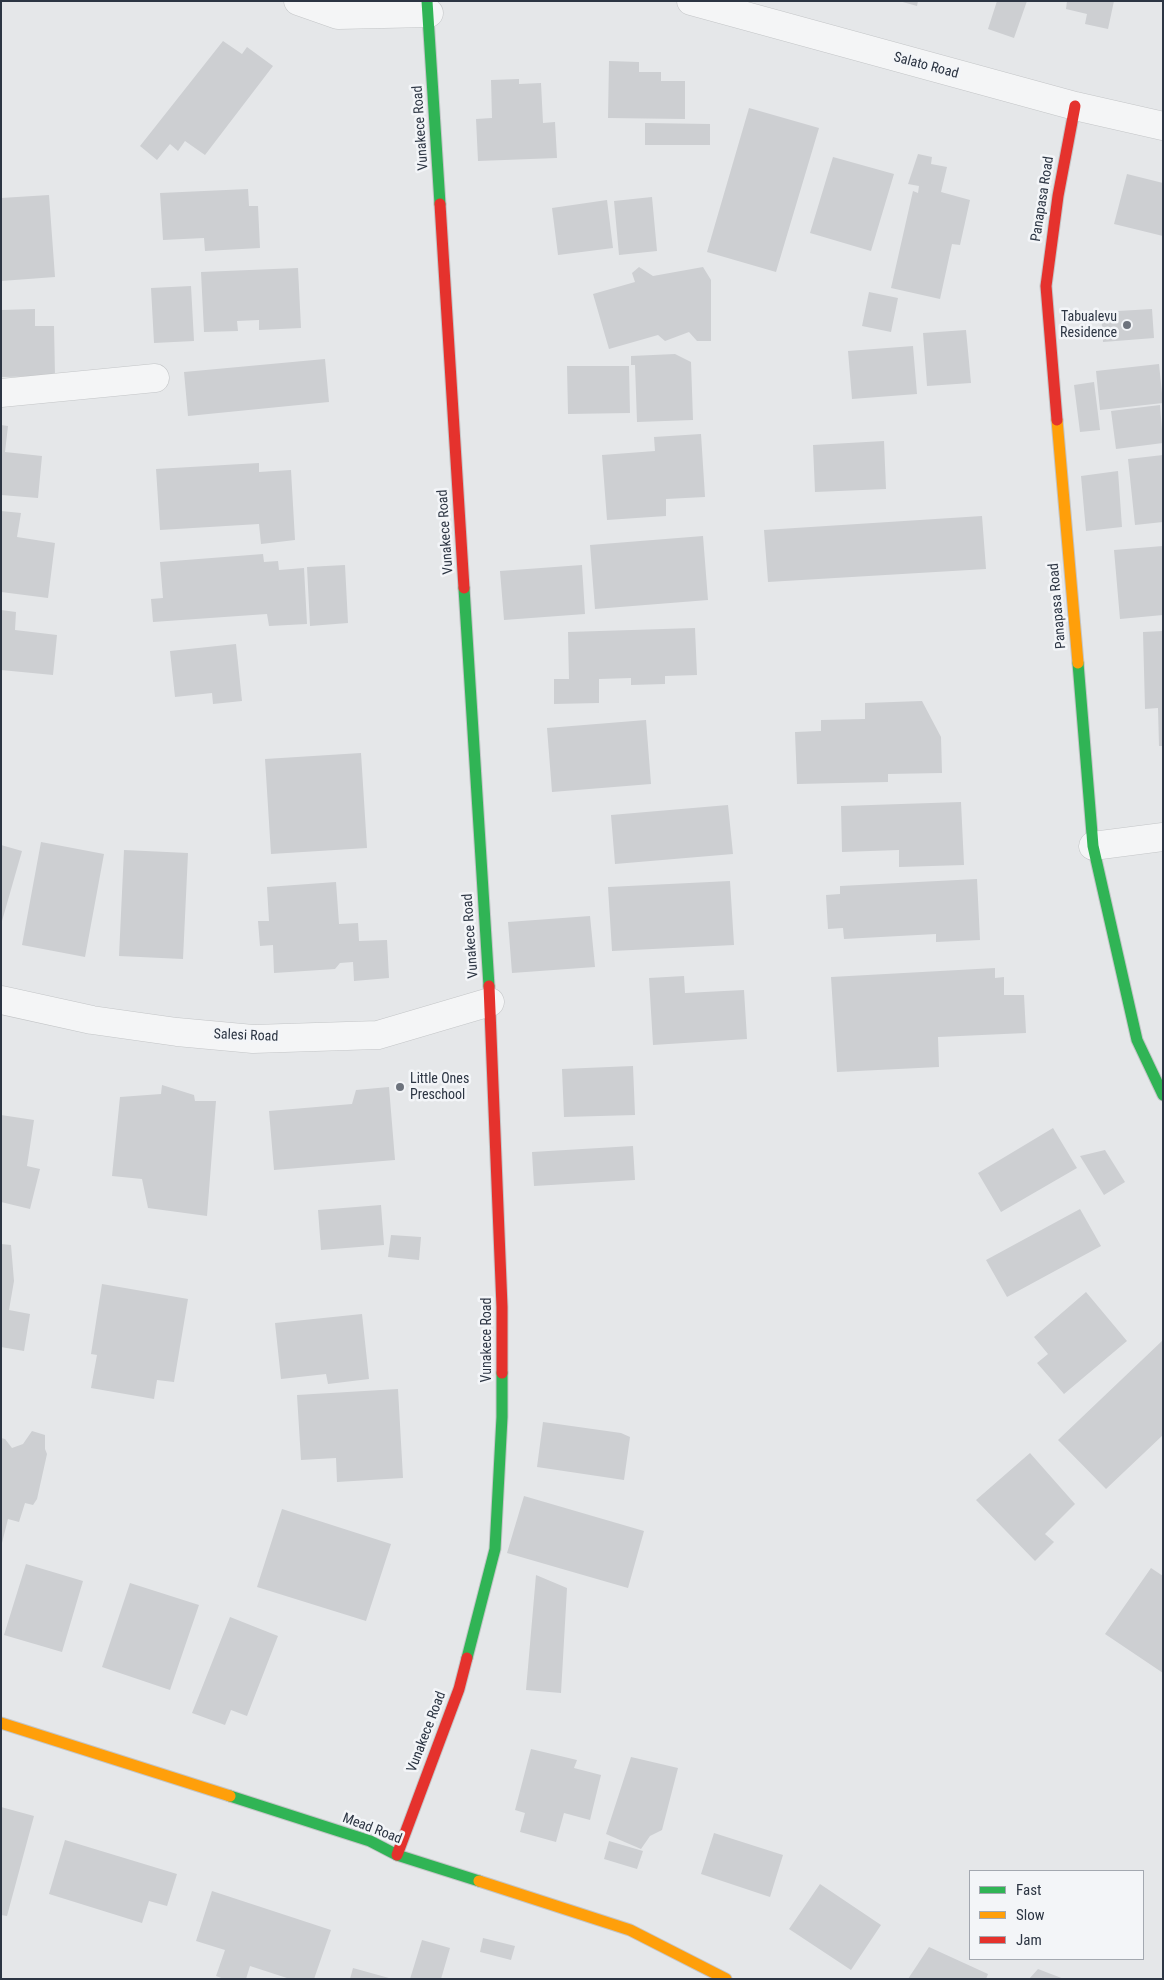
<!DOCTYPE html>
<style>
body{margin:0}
#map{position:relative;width:1164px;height:1980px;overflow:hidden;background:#e5e7e9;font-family:"Roboto Condensed",sans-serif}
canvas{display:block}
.frame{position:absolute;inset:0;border:2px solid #2c3543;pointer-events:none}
.legend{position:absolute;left:969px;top:1870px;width:175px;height:90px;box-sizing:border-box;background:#f3f5f8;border:1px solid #a3a8b0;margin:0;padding:6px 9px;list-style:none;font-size:15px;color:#2c3543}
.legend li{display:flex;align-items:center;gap:10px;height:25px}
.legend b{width:25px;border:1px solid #a3a8b0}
</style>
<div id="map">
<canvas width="1164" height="1980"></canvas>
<div class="frame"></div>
<ul class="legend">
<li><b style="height:6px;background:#30b455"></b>Fast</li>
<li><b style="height:6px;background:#ff9f0a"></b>Slow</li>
<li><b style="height:6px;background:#e5322d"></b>Jam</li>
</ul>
</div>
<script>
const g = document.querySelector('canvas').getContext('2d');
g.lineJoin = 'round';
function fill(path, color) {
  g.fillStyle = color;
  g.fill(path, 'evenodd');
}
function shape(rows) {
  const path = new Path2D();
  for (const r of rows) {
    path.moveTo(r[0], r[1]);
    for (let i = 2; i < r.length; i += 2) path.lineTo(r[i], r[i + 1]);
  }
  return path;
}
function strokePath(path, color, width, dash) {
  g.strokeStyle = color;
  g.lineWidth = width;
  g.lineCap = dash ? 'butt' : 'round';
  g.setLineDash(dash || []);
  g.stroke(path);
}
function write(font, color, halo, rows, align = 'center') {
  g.font = font + ' "Roboto Condensed",sans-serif';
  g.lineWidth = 5;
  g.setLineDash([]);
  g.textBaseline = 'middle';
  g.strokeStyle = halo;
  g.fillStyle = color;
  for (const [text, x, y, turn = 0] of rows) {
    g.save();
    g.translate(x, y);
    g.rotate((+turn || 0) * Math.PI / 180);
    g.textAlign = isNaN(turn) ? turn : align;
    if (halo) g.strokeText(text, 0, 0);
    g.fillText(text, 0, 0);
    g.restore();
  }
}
fill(shape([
 [899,1,918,1,917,6],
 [997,1,1027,1,1014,38,988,29],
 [1067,1,1114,1,1108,29,1085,24,1087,14,1066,9],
 [223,41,242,54,247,47,273,66,205,155,185,141,178,151,170,144,157,160,140,146],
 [609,61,639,62,639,72,661,72,661,81,685,81,685,119,608,118],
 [519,79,519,84,541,83,543,123,555,122,557,158,478,161,476,119,492,118,491,80],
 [749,108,819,128,776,272,707,252],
 [645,123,710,124,710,145,645,145],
 [918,154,932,157,931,164,947,167,941,192,970,200,960,245,952,244,940,299,891,288,913,191,918,193,919,186,908,184],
 [833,157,894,174,871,251,810,233],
 [1127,174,1163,183,1163,236,1114,224],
 [248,189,249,206,258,206,260,248,205,251,204,238,163,240,160,193],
 [49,195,55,277,1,281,1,198],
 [652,197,657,251,619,255,614,201],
 [607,200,613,248,558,255,552,208],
 [639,267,653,276,703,267,711,280,711,341,697,341,689,332,665,341,658,335,609,349,593,294,635,282,632,273],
 [298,268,301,328,259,330,259,320,237,321,238,331,204,332,201,272],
 [191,286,194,341,154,343,151,288],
 [869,292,898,298,891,332,862,326],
 [35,309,35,326,54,326,55,376,1,377,1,310],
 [1152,309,1154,338,1103,342,1101,312],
 [966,330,971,383,927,386,923,333],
 [913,346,917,394,852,399,848,351],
 [675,354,691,362,693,420,637,422,635,365,631,365,631,356],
 [325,359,329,402,188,416,184,372],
 [1159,364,1163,403,1100,410,1096,371],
 [567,366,629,366,630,413,568,414],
 [1094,382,1100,430,1080,432,1074,385],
 [1160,405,1163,443,1116,449,1111,411],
 [1,425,8,426,5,452,42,456,38,498,1,495],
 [701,434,705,497,666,499,666,516,607,520,602,455,655,451,654,437],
 [884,441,886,489,815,492,813,445],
 [1163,455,1163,522,1135,525,1128,459],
 [259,463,259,472,291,470,295,540,261,544,259,524,160,530,156,469],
 [1118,471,1122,527,1086,531,1081,476],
 [1,511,21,513,17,537,55,543,48,598,1,592],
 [982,516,986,569,768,582,764,530],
 [703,536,708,600,595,609,590,545],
 [1163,546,1163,615,1120,619,1114,550],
 [263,554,264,562,278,561,279,570,304,568,307,624,269,626,267,614,153,622,151,599,163,598,160,562],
 [345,565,348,623,310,626,307,567],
 [582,565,585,614,504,620,500,571],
 [1,610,16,612,15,630,57,635,53,675,1,670],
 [695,628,697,675,665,676,665,684,631,685,631,678,599,679,599,703,554,704,554,679,569,679,568,632],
 [1163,631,1163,746,1159,746,1158,708,1145,709,1143,632],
 [236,644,242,701,213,704,212,693,175,697,170,651],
 [922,701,941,737,942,773,888,774,888,782,797,784,795,732,821,731,821,720,865,719,865,703],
 [646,720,651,784,552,792,547,728],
 [361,753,367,848,271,854,265,759],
 [961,802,964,865,899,867,899,850,842,852,841,806],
 [728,805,733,854,615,864,611,815],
 [41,842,104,854,85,957,22,945],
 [1,845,22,851,2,921,1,921],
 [124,850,188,853,183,959,119,956],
 [977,879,980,940,936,942,936,934,844,939,843,928,828,929,826,895,840,894,840,886],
 [730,881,734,945,612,951,608,887],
 [336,882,339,924,358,923,359,941,387,940,389,978,354,981,353,962,340,963,335,969,274,973,273,945,260,946,258,921,269,921,267,887],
 [590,916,595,967,512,973,508,922],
 [995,968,995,978,1004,977,1004,995,1024,995,1026,1033,938,1037,939,1067,837,1072,831,977],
 [684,976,685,993,744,990,747,1039,653,1045,649,978],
 [633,1066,635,1115,564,1117,562,1069],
 [162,1085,194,1095,195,1101,216,1101,207,1216,148,1208,142,1179,112,1176,120,1097,161,1094],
 [389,1087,395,1160,274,1170,269,1111,352,1104,356,1090],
 [1,1115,34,1120,27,1166,40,1169,30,1209,1,1202],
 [1053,1128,1077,1168,1001,1212,978,1173],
 [633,1146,635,1180,534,1186,532,1152],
 [1105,1150,1125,1182,1104,1195,1080,1156],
 [381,1205,384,1245,321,1250,318,1210],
 [1080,1209,1101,1246,1007,1297,986,1260],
 [391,1235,421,1237,419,1260,388,1257],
 [1,1244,11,1245,14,1281,9,1310,30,1314,24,1351,1,1347],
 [102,1284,188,1299,174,1382,157,1380,154,1399,91,1388,97,1355,91,1354],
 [1086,1292,1127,1341,1064,1394,1037,1363,1048,1354,1034,1337],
 [362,1314,369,1379,328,1384,326,1374,281,1379,275,1323],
 [1163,1340,1163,1435,1106,1489,1058,1440],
 [398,1389,403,1478,337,1482,336,1458,301,1460,297,1395],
 [543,1422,621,1433,630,1437,624,1480,537,1467],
 [32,1431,45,1435,45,1449,47,1454,37,1499,33,1505,25,1503,19,1522,8,1519,1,1547,1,1438,5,1439,12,1448,23,1444],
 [1030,1453,1075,1504,1045,1534,1054,1542,1035,1561,976,1500],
 [524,1496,644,1531,628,1588,507,1553],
 [282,1509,391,1544,366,1621,257,1587],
 [26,1564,83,1581,62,1652,4,1635],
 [1151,1568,1163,1576,1163,1673,1105,1634],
 [536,1575,567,1588,561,1693,526,1690],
 [130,1583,199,1605,170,1690,102,1667],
 [230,1617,278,1636,247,1716,231,1710,225,1725,192,1713],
 [531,1749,577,1760,574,1768,601,1775,590,1820,564,1813,556,1842,520,1832,525,1813,515,1810],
 [631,1757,678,1768,662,1830,650,1836,641,1849,606,1834],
 [1,1807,34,1816,7,1916,1,1915],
 [714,1833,783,1855,770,1897,701,1874],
 [65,1840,177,1874,167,1906,149,1901,142,1923,49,1894],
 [609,1841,643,1851,637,1869,604,1859],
 [820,1884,881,1925,851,1970,789,1929],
 [212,1891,331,1930,314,1979,290,1979,250,1966,246,1979,224,1979,216,1976,225,1950,196,1941],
 [483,1938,515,1946,511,1960,480,1952],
 [422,1940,450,1948,441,1979,410,1979],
 [929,1947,988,1974,986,1979,908,1979],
 [353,1968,389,1978,389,1979,350,1979],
 [1038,1969,1064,1979,1029,1979]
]), '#cdcfd2');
const street = shape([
 [298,1,338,15,429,13],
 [691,1,1075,106,1163,126],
 [1,393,155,378],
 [1093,846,1163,837],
 [1,1000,92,1020,177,1032,253,1039,378,1035,490,1002]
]);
const fast = shape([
 [427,1,440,204],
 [464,588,489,986],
 [1078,663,1093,846,1137,1040,1163,1095],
 [467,1658,495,1549,502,1417,502,1373],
 [230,1796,370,1841,397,1855,479,1881]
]);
const slow = shape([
 [1057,420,1078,663],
 [1,1723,230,1796],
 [479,1881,630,1930,726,1979]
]);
const jam = shape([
 [440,204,464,588],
 [1057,420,1046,286,1058,196,1075,106],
 [489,986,502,1307,502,1373],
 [397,1855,459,1689,467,1658]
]);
strokePath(street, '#c3c5c7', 29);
strokePath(fast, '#c3c5c7', 13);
strokePath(slow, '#c3c5c7', 13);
strokePath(jam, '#c3c5c7', 13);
strokePath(street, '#f4f5f6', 28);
strokePath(fast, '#30b455', 11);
strokePath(slow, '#ff9f0a', 11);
strokePath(jam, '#e5322d', 11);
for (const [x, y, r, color] of [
 [1127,325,5,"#6d737d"],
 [400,1087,5,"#6d737d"]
]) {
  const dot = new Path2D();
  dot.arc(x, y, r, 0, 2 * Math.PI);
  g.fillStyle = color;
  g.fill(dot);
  strokePath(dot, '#f3f5f8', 2);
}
write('14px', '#2c3543', '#f3f5f8', [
 ["Salato Road",926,66,15],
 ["Vunakece Road",421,128,-94],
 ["Panapasa Road",1043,199,-81],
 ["Vunakece Road",446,532,-94],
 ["Panapasa Road",1058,606,-95],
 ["Vunakece Road",471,936,-94],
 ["Salesi Road",246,1036,2],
 ["Vunakece Road",487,1340,-90],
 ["Vunakece Road",427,1732,-69],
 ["Mead Road",372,1829,21]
]);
write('14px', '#2c3543', '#f3f5f8', [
 ["Tabualevu",1117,317],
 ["Residence",1117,333],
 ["Little Ones",410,1079,"left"],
 ["Preschool",410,1095,"left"]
], 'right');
</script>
